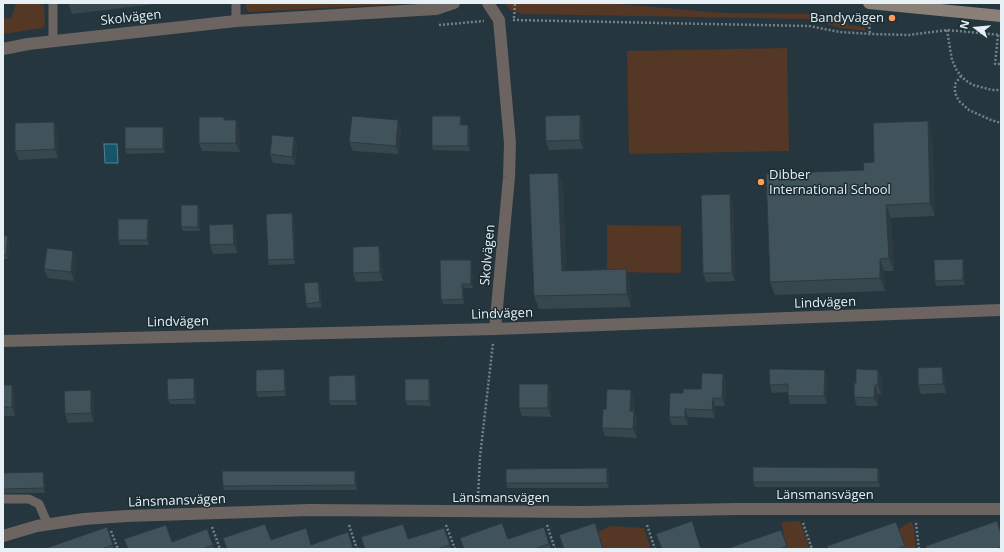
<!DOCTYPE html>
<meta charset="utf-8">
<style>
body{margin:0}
#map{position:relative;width:1004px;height:552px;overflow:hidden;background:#25363e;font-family:"Open Sans",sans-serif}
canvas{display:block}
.frame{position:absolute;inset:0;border:4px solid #e6f0f5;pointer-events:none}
.north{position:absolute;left:956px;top:8px;width:40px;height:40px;-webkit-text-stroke:3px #1b2c33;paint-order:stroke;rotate:286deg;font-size:11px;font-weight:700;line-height:16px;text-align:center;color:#e6f0f5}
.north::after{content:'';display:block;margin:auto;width:14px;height:18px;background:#e6f0f5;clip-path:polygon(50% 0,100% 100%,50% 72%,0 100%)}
</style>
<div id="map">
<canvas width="1004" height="552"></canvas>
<div class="frame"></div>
<div class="north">N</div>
</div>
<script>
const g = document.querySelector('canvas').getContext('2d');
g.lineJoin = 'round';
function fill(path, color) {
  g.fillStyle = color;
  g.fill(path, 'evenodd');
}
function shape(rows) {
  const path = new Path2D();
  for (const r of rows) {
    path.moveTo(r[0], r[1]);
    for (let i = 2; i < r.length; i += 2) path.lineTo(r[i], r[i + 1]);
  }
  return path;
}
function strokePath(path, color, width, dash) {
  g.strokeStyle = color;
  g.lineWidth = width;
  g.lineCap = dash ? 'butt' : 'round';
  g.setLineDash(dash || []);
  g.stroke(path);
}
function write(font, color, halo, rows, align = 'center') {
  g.font = font + ' "Open Sans",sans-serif';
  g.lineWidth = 3;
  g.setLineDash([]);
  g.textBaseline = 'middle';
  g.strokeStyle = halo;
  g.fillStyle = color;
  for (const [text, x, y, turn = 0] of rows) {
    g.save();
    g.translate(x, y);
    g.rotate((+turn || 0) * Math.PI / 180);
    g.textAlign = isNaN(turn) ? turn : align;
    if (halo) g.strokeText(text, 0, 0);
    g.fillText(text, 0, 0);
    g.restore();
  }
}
fill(shape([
 [16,3,35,3,44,5,45,23,43,28,3,34,3,16,4,18,11,19],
 [259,3,421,3,248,12,245,4],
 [504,3,607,3,724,13,814,14,847,19,848,25,865,27,865,31,841,28,809,19,523,14,510,10],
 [787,48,789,151,629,154,627,51],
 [607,225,681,226,681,273,607,272],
 [800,521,810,549,788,549,784,539,782,522],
 [911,521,914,528,916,549,906,549,899,529],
 [611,526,644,528,651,549,604,549,598,532]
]), '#543724');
const water = shape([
 [104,144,117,144,118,163,105,163,104,144]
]);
fill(water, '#15546a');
strokePath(water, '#548394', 1);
strokePath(shape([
 [514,18,515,3],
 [513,20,809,26,840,32,870,34,909,35,947,30,1001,35],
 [869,23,870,34],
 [439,25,484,21],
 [947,30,952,60,957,71,965,80,973,85,992,90,1001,90],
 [998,35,995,64,1001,64],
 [961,76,955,84,955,93,959,101,969,110,991,120,1001,123],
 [478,497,480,457,493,343],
 [803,523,812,549],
 [916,523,919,549],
 [349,525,357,549],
 [446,525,455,549],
 [547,525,555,549],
 [647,525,655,549],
 [212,527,220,549],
 [111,531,118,549]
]), '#738188', 2.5, [2, 2]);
strokePath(shape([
 [236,3,236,21],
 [53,41,53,3],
 [3,499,29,499,39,504,48,525]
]), '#6c6460', 9);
strokePath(shape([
 [488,3,499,20,510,143,509,177,495,329],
 [3,49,28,44,236,21,436,9,454,3],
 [3,341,495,329,1001,310],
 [3,536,37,526,84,519,127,516,310,510,583,512,736,509,1001,509]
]), '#6c6460', 12);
strokePath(shape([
 [869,3,1001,16]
]), '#8b8078', 12);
fill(shape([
 [68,3,163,3,72,14],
 [580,115,583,124,583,149,549,150,546,141],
 [224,117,225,120,236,120,239,129,240,152,202,151,199,143],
 [398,120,401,129,399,154,353,151,349,142],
 [462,121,462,125,470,129,470,151,433,150,432,146],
 [54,122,57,131,58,158,19,160,15,151],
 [165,131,165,153,127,154,125,149],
 [932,134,935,216,891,218,894,271,884,271,885,291,775,295,770,282,864,170,874,162],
 [294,137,297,146,295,165,273,163,270,154],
 [558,173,563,185,566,271,630,281,631,307,539,309,534,296],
 [733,203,735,281,706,282,703,273],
 [200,209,200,231,183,231,181,227],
 [292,213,294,218,295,264,269,265,268,260],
 [148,219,149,223,149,245,120,245,118,240],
 [233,224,236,233,237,253,213,254,210,245],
 [3,236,9,241,8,259,3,259],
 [382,255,383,281,356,282,353,273],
 [963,259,964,263,965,285,936,286,935,281],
 [76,260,74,281,48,278,44,269],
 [471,260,472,264,473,288,464,288,464,304,443,304,441,300],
 [318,282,320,286,322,307,308,308,306,304],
 [284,369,285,374,286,396,258,397,256,392],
 [878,370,882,379,881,394,878,394,878,406,857,406,854,397,856,383],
 [723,374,726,382,725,406,715,406,715,418,688,417,688,425,672,425,669,417,701,389],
 [355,375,357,380,357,405,331,405,329,401],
 [945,376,946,393,921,394,918,385],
 [827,377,827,404,790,404,788,396,788,392,772,393,770,385],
 [429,379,431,384,431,406,407,405,405,401],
 [195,383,196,404,170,404,168,400],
 [548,384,551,393,551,417,522,416,519,408],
 [3,385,15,394,15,416,3,416],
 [91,390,94,399,94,422,68,423,65,414],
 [634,399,634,411,637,419,637,438,605,436,602,428,606,409],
 [607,468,609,473,609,488,507,488,506,483],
 [355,471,356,476,357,490,224,490,223,486],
 [43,472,45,477,45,493,3,493,3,473],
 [880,473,880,487,755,487,753,482],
 [896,522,906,549,828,549],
 [107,527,114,549,44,549],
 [544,527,551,549,464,549,508,539],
 [444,528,451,549,365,549,408,539],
 [207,529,214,549,128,549,172,542],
 [781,530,788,549,726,549]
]), '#37474e');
fill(shape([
 [3,3,6,3,3,16],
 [580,115,583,124,583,149,580,140],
 [461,116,462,121,462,129,460,125],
 [236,120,239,129,240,152,236,143],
 [398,120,401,129,399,154,396,146],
 [928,121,932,134,935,216,930,203],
 [54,122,57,131,58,158,55,149],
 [468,125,470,129,470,151,468,146],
 [163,127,165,131,165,153,163,149],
 [294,137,297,146,295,165,292,157],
 [558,173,563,185,567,284,562,271],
 [730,194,733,203,735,281,732,273],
 [198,205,200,209,200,231,198,227],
 [886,205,891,218,894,271,889,258],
 [292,213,294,218,295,264,294,259],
 [148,219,149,223,149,245,147,240],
 [233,224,236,233,237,253,234,244],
 [8,236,9,241,8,259,6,255],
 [379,246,382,255,383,281,380,272],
 [73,251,76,260,74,281,71,272],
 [880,259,884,271,885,291,880,278],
 [963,259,964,263,965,285,963,280],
 [471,260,472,264,473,288,471,284],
 [626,269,630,281,631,307,627,294],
 [318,282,320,286,322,307,320,302],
 [462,284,464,288,464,304,463,299],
 [942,367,945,376,946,393,943,384],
 [284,369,285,374,286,396,285,391],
 [825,370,827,377,827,404,824,396],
 [878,370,882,379,881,394,878,385],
 [723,374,726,382,725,406,722,398],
 [355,375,357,380,357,405,356,401],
 [194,378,195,383,196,404,194,399],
 [429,379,431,384,431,406,429,401],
 [548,384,551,393,551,417,548,408],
 [12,385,15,394,15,416,12,407],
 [875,385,878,394,878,406,874,398],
 [91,390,94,399,94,422,91,413],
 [631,390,634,399,633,419,630,411],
 [713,398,715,406,715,418,712,410],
 [685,409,688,417,688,425,685,417],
 [634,411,637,419,637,438,633,429],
 [607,468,609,473,609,488,607,483],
 [878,468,880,473,880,487,878,482],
 [355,471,356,476,357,490,355,485],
 [43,472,45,477,45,493,44,488]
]), '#2d3a40');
const building = shape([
 [580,115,580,140,546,141,545,116,580,115],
 [352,116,398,120,396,146,349,142,352,116],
 [432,116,461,116,460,125,468,125,468,146,432,146,432,116],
 [199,117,224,117,224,120,236,120,236,143,199,143,199,117],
 [928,121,930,203,886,205,889,258,880,259,880,278,770,282,766,174,864,170,863,163,874,162,873,123,928,121],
 [54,122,55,149,15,151,15,123,54,122],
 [125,127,163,127,163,149,125,149,125,127],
 [272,135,294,137,292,157,270,154,272,135],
 [558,173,562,271,626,269,627,294,534,296,529,174,558,173],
 [730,194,732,273,703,273,701,195,730,194],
 [181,205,198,205,198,227,181,227,181,205],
 [292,213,294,259,268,260,266,214,292,213],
 [118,219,148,219,147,240,118,240,118,219],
 [233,224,234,244,210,245,209,225,233,224],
 [3,236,8,236,6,255,3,255,3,236],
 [379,246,380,272,353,273,353,247,379,246],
 [47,248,73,251,71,272,44,269,47,248],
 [963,259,963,280,935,281,934,260,963,259],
 [440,260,471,260,471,284,462,284,463,299,441,300,440,260],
 [318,282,320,302,306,304,304,283,318,282],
 [942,367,943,384,918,385,918,368,942,367],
 [284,369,285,391,256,392,256,370,284,369],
 [769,369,825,370,824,396,788,396,788,384,770,385,769,369],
 [856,369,878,370,878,385,875,385,874,398,854,397,854,383,856,383,856,369],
 [702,373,723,374,722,398,713,398,712,410,685,409,685,417,669,417,670,393,683,393,683,389,701,389,702,373],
 [355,375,356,401,329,401,329,376,355,375],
 [194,378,194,399,168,400,167,379,194,378],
 [405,379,429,379,429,401,405,401,405,379],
 [519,384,548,384,548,408,519,408,519,384],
 [3,385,12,385,12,407,3,407,3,385],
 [607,389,631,390,630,411,634,411,633,429,602,428,603,409,606,409,607,389],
 [91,390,91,413,65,414,64,391,91,390],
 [753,467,878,468,878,482,753,482,753,467],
 [607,468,607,483,506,483,506,469,607,468],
 [222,471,355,471,355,485,223,486,222,471],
 [43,472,44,488,3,489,3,473,43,472],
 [692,521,701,549,662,549,656,534,692,521],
 [997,521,1001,534,1001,547,995,549,927,549,926,546,997,521],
 [896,522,905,546,897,549,828,549,827,546,896,522],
 [502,523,508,539,544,527,549,544,534,549,464,549,460,538,502,523],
 [595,523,603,549,564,549,559,535,595,523],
 [265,524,271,540,306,528,311,545,348,532,353,548,351,549,227,549,223,538,265,524],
 [403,524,408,539,444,528,450,545,436,549,365,549,361,537,403,524],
 [166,525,172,542,207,529,213,545,202,549,128,549,124,539,166,525],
 [107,527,113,545,101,549,44,549,107,527],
 [781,530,787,546,779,549,726,549,781,530],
 [15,547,16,549,8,549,15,547]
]);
fill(building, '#40535b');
strokePath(building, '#2d3a40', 1);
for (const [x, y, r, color] of [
 [892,18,4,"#fe9c57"],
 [761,182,4,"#fe9c57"]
]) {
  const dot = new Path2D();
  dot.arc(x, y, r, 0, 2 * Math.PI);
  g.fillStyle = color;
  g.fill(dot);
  strokePath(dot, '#1b2c33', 1.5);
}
write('13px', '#e6f0f5', '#1b2c33', [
 ["Skolvägen",131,18,-6],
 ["Skolvägen",488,255,-85],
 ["Lindvägen",825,303,-2],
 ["Lindvägen",502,314,-2],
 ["Lindvägen",178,322,-1],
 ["Länsmansvägen",825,495],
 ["Länsmansvägen",501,498],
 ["Länsmansvägen",177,501,-2]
]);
write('13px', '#e6f0f5', '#1b2c33', [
 ["Bandyvägen",884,18],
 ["Dibber",769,175,"left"],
 ["International School",769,190,"left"]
], 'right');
</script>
